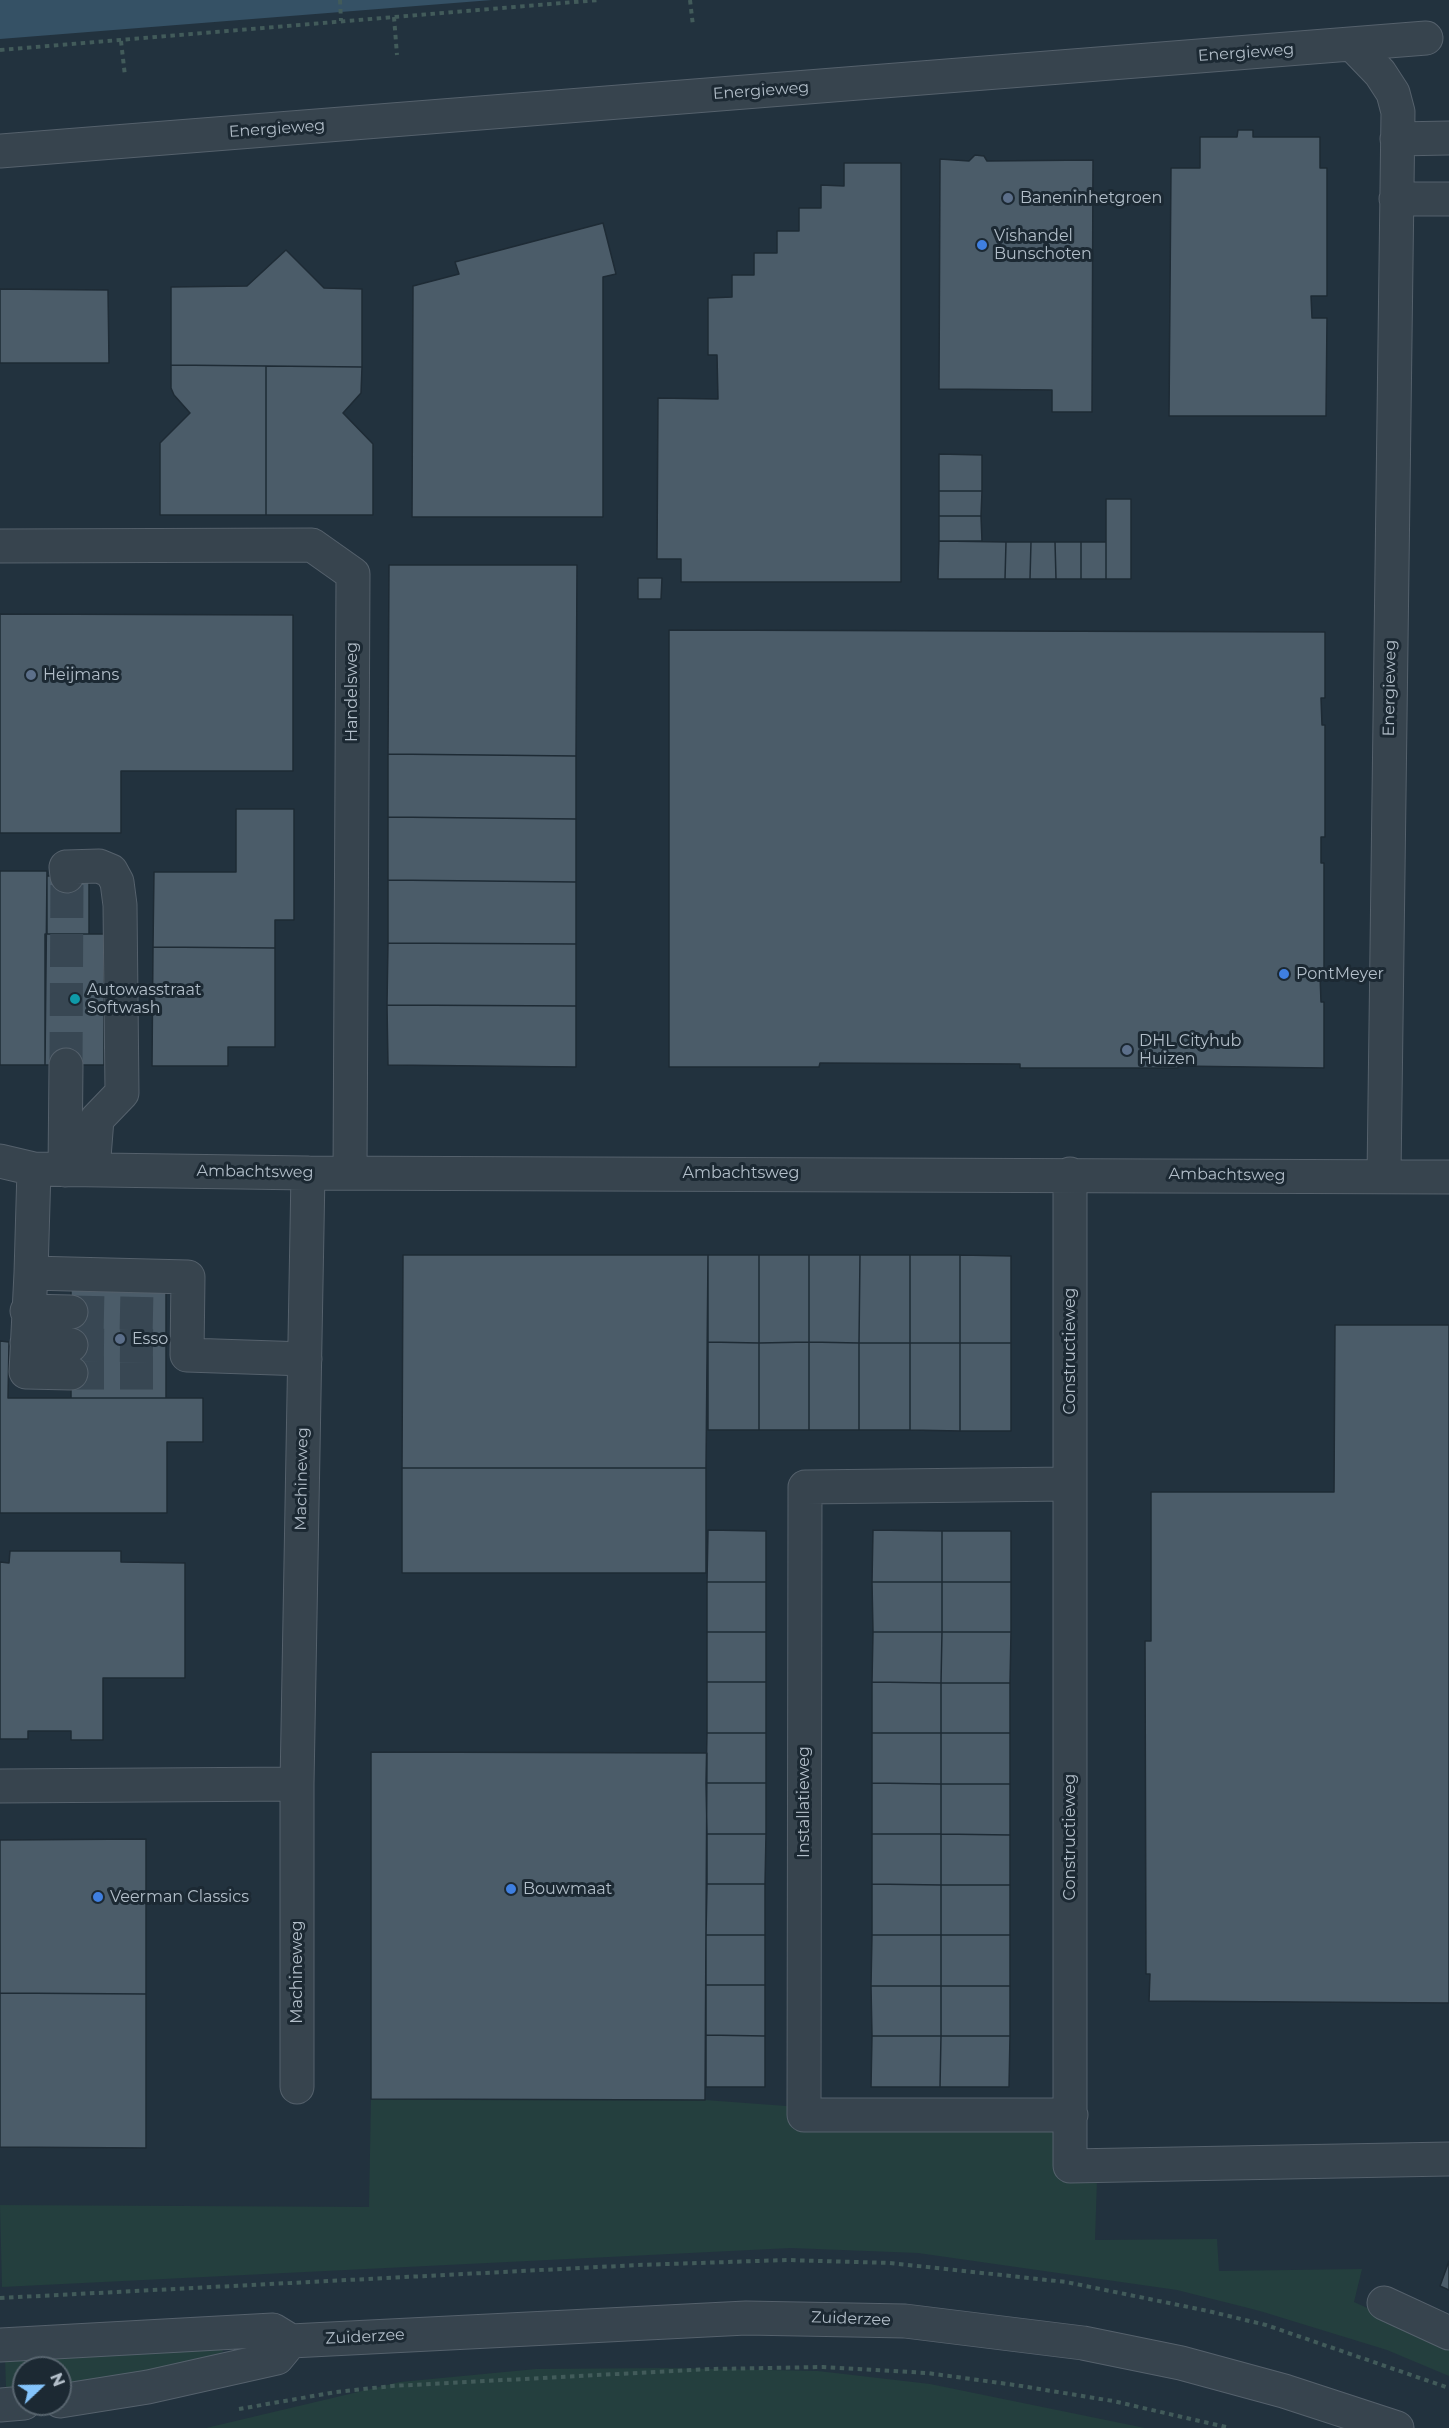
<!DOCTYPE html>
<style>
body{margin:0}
#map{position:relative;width:1449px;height:2428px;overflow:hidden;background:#22323e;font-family:Montserrat,sans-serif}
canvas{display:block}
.north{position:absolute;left:12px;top:2356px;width:60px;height:60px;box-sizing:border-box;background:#1c2933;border:2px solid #58656f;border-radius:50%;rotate:68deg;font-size:16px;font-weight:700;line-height:24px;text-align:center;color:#b2bec9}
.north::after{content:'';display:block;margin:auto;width:21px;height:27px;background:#84c4fc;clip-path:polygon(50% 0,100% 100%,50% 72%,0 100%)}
</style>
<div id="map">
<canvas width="1449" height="2428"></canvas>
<div class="north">N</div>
</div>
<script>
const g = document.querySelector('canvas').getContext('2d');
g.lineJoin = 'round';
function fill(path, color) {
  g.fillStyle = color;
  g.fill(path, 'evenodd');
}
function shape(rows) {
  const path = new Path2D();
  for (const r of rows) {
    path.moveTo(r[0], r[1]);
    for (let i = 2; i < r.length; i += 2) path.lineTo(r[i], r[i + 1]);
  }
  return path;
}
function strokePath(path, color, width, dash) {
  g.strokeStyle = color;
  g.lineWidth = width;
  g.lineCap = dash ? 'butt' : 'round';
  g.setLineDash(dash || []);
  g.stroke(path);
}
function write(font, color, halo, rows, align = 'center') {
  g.font = font + ' Montserrat,sans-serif';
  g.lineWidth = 6;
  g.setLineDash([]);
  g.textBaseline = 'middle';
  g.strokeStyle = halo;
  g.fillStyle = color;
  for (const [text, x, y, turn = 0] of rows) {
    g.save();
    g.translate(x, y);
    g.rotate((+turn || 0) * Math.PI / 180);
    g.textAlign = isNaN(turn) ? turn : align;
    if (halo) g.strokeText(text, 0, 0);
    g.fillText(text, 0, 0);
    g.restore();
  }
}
fill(shape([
 [371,2099,705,2100,1071,2127,1097,2179,1095,2240,1217,2239,1219,2271,1362,2269,1354,2302,1449,2345,1449,2376,1387,2350,1260,2311,1177,2290,918,2253,791,2248,2,2287,0,2205,369,2207],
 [221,2346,223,2352,184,2364,60,2386,60,2368,24,2368,24,2387,6,2387,5,2358],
 [665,2368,818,2371,930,2384,1145,2428,206,2428,400,2382,536,2369]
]), '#243f3e');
fill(shape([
 [0,0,492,0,0,39]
]), '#355165');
const building = shape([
 [1238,130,1253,130,1253,137,1320,137,1320,168,1327,168,1327,296,1311,296,1312,318,1327,318,1326,416,1169,416,1171,168,1200,168,1200,137,1237,137,1238,130],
 [975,155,984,156,987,161,1093,160,1092,412,1052,412,1052,390,939,389,940,159,969,161,975,155],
 [844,163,901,163,901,582,681,582,681,559,657,559,658,398,718,399,717,355,708,355,708,298,732,297,732,275,754,275,754,253,777,253,777,231,799,231,799,208,821,208,821,185,844,186,844,163],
 [603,223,616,274,603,277,603,517,412,517,413,286,459,274,455,262,603,223],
 [286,250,324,288,362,289,362,367,171,365,171,287,247,286,286,250],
 [0,289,108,290,109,363,0,363,0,289],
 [171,365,266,366,266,515,160,515,160,443,190,413,174,395,171,388,171,365],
 [266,366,362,367,361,393,343,413,373,444,373,515,266,515,266,366],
 [939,454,982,455,982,491,939,491,939,454],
 [939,491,982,491,981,516,939,516,939,491],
 [1106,499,1131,499,1131,579,1106,579,1106,499],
 [939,516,981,516,982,541,939,541,939,516],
 [939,541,1006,542,1005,579,938,579,939,541],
 [1006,542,1031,542,1030,579,1005,579,1006,542],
 [1031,542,1055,542,1056,579,1030,579,1031,542],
 [1055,542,1081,542,1081,579,1056,579,1055,542],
 [1081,542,1106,542,1106,579,1081,579,1081,542],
 [389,565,577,565,576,756,388,754,389,565],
 [638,578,662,578,661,599,638,599,638,578],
 [0,614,293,615,293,771,121,771,121,833,0,833,0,614],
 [669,630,1325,632,1325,698,1321,698,1322,725,1325,725,1325,837,1321,837,1321,863,1324,863,1324,975,1320,975,1321,1002,1324,1002,1324,1068,1178,1066,1178,1068,1020,1068,1020,1064,820,1063,819,1067,669,1067,669,630],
 [388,754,576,756,576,819,388,817,388,754],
 [236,809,294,809,294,920,275,920,275,948,153,947,154,872,236,872,236,809],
 [388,817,576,819,576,882,388,880,388,817],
 [0,871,47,871,45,1065,0,1065,0,871],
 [47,876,89,876,89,934,47,934,47,876],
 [388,880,576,882,576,944,388,943,388,880],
 [45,934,104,934,104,1065,45,1065,45,934],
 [388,943,576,944,576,1006,387,1005,388,943],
 [153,947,275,948,275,1047,228,1047,228,1066,152,1066,153,947],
 [387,1005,576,1006,576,1067,388,1065,387,1005],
 [403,1255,708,1255,706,1468,402,1468,403,1255],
 [708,1255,759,1255,759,1343,708,1342,708,1255],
 [759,1255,809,1255,809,1342,759,1343,759,1255],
 [809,1255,860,1255,859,1343,809,1342,809,1255],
 [860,1255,910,1255,910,1343,859,1343,860,1255],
 [910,1255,960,1255,960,1343,910,1343,910,1255],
 [960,1255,1011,1256,1011,1343,960,1343,960,1255],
 [71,1288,166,1289,166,1398,71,1398,71,1288],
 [1335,1325,1449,1325,1449,2003,1149,2001,1150,1974,1146,1974,1145,1641,1151,1641,1151,1492,1334,1492,1335,1325],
 [0,1341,9,1342,8,1398,203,1398,203,1442,167,1442,167,1513,0,1513,0,1341],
 [708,1342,759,1343,759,1430,708,1430,708,1342],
 [809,1342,859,1343,859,1430,809,1430,809,1342],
 [809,1342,809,1430,759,1430,759,1343,809,1342],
 [859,1343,910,1343,910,1430,859,1430,859,1343],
 [910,1343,960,1343,960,1431,910,1430,910,1343],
 [960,1343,1011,1343,1011,1431,960,1431,960,1343],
 [402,1468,706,1468,706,1573,402,1573,402,1468],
 [708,1530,766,1531,766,1582,707,1582,708,1530],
 [873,1530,942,1531,942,1582,872,1582,873,1530],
 [942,1531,1011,1531,1011,1582,942,1582,942,1531],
 [10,1551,121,1551,121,1562,185,1563,185,1678,103,1678,103,1740,71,1740,71,1731,28,1731,28,1739,0,1739,0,1562,9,1563,10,1551],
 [707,1582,766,1582,766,1632,707,1632,707,1582],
 [872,1582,942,1582,942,1632,873,1632,872,1582],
 [942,1582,1011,1582,1011,1632,942,1632,942,1582],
 [707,1632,766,1632,766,1682,707,1682,707,1632],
 [873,1632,942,1632,941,1683,872,1682,873,1632],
 [942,1632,1011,1632,1010,1683,941,1683,942,1632],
 [707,1682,766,1682,766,1733,707,1733,707,1682],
 [872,1682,941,1683,941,1733,872,1733,872,1682],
 [941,1683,1010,1683,1010,1733,941,1733,941,1683],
 [707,1733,766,1733,766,1783,706,1783,707,1733],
 [872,1733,941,1733,941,1784,872,1783,872,1733],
 [941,1733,1010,1733,1010,1784,941,1784,941,1733],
 [371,1752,707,1753,705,2100,371,2099,371,1752],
 [706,1783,766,1783,766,1834,707,1834,706,1783],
 [872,1783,941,1784,941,1834,872,1834,872,1783],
 [941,1784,1010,1784,1010,1835,941,1834,941,1784],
 [707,1834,766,1834,765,1884,707,1884,707,1834],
 [872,1834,941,1834,941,1885,872,1884,872,1834],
 [941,1834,1010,1835,1010,1885,941,1885,941,1834],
 [146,1839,146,1994,0,1993,0,1840,146,1839],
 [707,1884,765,1884,765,1935,706,1935,707,1884],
 [872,1884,941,1885,941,1935,872,1935,872,1884],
 [941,1885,1010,1885,1010,1935,941,1935,941,1885],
 [706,1935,765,1935,765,1985,706,1985,706,1935],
 [872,1935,941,1935,941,1986,871,1986,872,1935],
 [941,1935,1010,1935,1010,1986,941,1986,941,1935],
 [706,1985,765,1985,765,2036,706,2035,706,1985],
 [871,1986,941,1986,941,2036,872,2036,871,1986],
 [941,1986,1010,1986,1010,2036,941,2036,941,1986],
 [0,1993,146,1994,146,2148,0,2147,0,1993],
 [706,2035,765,2036,765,2087,706,2087,706,2035],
 [872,2036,941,2036,940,2087,871,2087,872,2036],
 [941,2036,1010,2036,1009,2087,940,2087,941,2036],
 [1449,2261,1449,2290,1440,2286,1449,2261]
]);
fill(building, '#4b5c69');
strokePath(building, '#1e2b35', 1.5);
strokePath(shape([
 [66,1065,67,876],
 [71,1312,166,1314],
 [71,1345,166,1346],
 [71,1373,166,1373]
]), '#384753', 33, [33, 16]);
const minor = shape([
 [1352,44,1380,73,1393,93,1398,112,1384,1176],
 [1397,139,1449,138],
 [0,151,1426,38],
 [1396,199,1449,199],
 [0,546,312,545,353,574,350,1172],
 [67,876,66,867,99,866,111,871,117,882,120,905,122,1093,97,1119,93,1170],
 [0,1161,34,1169,308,1173,1449,1177],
 [34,1169,31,1273,188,1277,187,1355,305,1359],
 [65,1170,66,1065],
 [1070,1174,1070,2166,1449,2159],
 [31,1273,26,1372,71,1373],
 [27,1311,71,1312],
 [27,1343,71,1345],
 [1069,1484,805,1487,804,2115,1071,2115],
 [0,1786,297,1784],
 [297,2087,297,1784,308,1173],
 [1384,2303,1449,2333],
 [0,2345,273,2330,291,2341,746,2318,905,2321,1083,2343,1181,2363,1284,2391,1397,2428],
 [60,2401,148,2387,277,2358,291,2341],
 [0,2405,24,2403]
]);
strokePath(minor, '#55616c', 35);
strokePath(shape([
 [340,0,341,21],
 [690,0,693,26],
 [394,17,397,55],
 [121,41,125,76],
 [0,50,598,0],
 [0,2298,638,2265,787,2260,890,2263,1066,2282,1208,2311,1266,2325,1449,2388],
 [239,2409,336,2392,392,2386,711,2369,823,2367,927,2373,1015,2385,1113,2401,1230,2428]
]), '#425b5a', 4, [4.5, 4.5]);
strokePath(minor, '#37444e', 33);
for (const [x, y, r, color] of [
 [1008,198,6,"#5c6f8a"],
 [982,245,6,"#3f7fe0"],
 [31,675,6,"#5c6f8a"],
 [1284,974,6,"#3f7fe0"],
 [75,999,6,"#0f9aa8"],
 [1127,1050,6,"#5c6f8a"],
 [120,1339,6,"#5c6f8a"],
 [511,1889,6,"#3f7fe0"],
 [98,1897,6,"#3f7fe0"]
]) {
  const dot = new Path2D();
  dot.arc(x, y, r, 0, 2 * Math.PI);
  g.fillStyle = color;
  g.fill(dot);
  strokePath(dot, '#1c2933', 2);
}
write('16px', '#b2bec9', '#1c2933', [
 ["Energieweg",1246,53,-4],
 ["Energieweg",761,91,-4],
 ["Energieweg",277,129,-4],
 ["Energieweg",1390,688,-89],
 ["Handelsweg",352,692,-90],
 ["Ambachtsweg",255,1172,1],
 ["Ambachtsweg",741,1173],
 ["Ambachtsweg",1227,1175,1],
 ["Constructieweg",1070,1351,-90],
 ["Machineweg",302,1479,-89],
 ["Installatieweg",804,1802,-90],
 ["Constructieweg",1070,1837,-90],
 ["Machineweg",297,1972,-90],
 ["Zuiderzee",851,2319,2],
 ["Zuiderzee",365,2337,-3]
]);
write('16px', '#b2bec9', '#1c2933', [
 ["Baneninhetgroen",1020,198],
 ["Vishandel",994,236],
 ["Bunschoten",994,254],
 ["Heijmans",43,675],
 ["PontMeyer",1296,974],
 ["Autowasstraat",87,990],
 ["Softwash",87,1008],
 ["DHL Cityhub",1139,1041],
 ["Huizen",1139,1059],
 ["Esso",132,1339],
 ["Bouwmaat",523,1889],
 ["Veerman Classics",110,1897]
], 'left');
</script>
